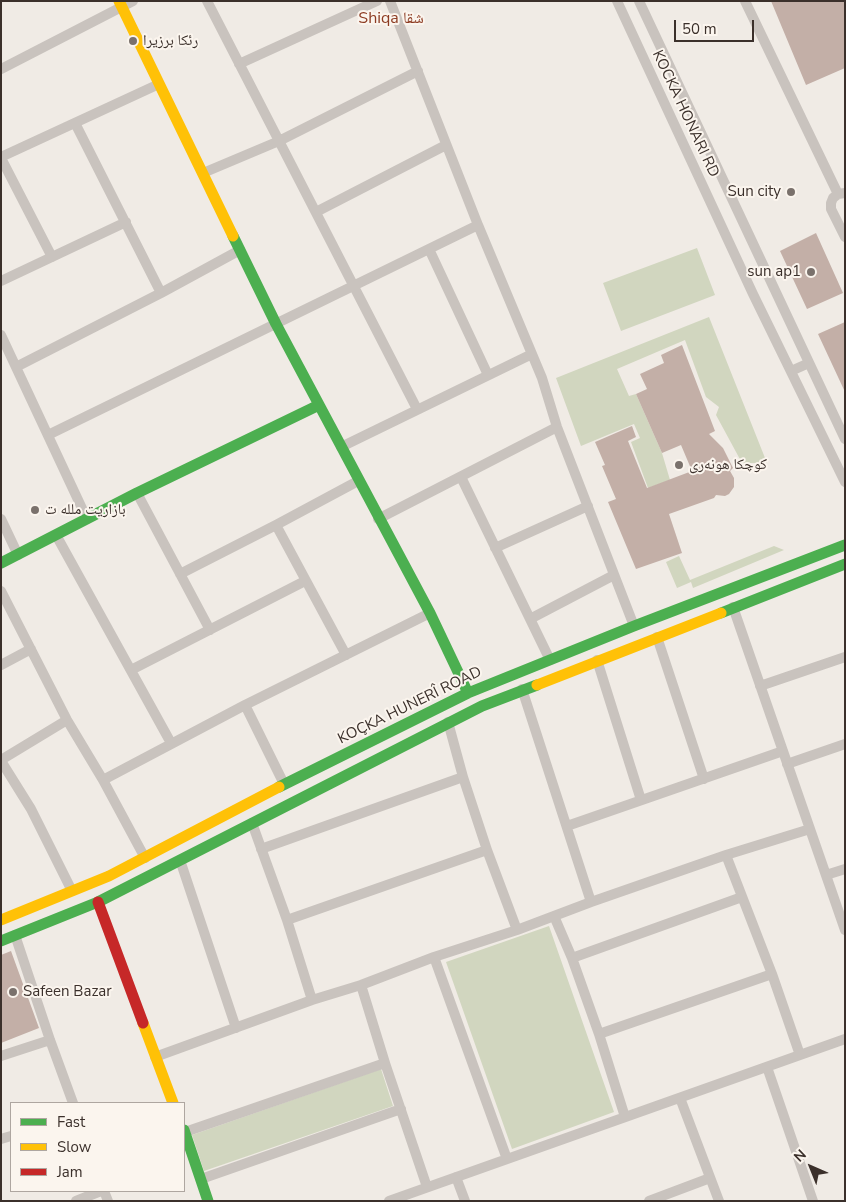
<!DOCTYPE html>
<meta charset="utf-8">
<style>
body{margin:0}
#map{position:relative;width:846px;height:1202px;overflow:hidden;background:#f0ebe5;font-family:"Nunito Sans",sans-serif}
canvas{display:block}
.frame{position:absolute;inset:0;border:2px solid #3b302b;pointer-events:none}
.legend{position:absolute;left:10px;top:1102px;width:175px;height:90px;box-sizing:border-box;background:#fbf5ee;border:1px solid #aea6a0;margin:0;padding:6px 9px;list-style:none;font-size:15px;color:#3b302b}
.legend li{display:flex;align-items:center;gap:10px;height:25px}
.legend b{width:25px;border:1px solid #aea6a0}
.north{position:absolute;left:786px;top:1142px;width:50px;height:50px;-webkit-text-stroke:4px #fbf5ee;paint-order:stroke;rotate:316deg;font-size:14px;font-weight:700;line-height:20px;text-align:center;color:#3b302b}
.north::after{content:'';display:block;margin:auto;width:18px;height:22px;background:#3b302b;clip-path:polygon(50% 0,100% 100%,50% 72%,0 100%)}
.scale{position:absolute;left:674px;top:20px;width:80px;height:22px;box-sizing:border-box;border:2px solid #3b302b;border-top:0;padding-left:6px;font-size:15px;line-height:18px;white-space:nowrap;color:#3b302b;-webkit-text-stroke:4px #fbf5ee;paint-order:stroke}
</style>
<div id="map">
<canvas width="846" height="1202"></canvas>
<div class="frame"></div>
<ul class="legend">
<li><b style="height:6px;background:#4caf50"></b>Fast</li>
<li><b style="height:6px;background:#ffc107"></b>Slow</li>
<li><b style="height:6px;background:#c62828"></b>Jam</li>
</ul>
<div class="north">N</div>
<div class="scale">50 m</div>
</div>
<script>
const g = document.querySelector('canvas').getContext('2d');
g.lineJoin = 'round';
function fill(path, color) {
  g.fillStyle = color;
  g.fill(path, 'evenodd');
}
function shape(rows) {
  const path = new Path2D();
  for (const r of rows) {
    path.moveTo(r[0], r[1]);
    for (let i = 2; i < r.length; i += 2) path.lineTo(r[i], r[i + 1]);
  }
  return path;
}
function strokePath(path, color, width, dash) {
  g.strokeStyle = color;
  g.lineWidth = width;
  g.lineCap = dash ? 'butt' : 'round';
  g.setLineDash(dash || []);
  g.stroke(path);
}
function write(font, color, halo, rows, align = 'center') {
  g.font = font + ' "Nunito Sans","Noto Naskh Arabic",sans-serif';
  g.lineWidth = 4;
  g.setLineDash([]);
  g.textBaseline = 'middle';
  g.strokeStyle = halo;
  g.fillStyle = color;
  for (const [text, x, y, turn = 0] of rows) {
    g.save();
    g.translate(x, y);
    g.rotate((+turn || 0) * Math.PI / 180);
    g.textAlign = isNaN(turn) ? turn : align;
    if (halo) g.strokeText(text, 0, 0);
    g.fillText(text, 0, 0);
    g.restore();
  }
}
fill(shape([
 [697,248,715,295,621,331,603,283],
 [709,317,767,463,742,463,716,415,719,407,706,397,685,340,617,369,629,396,636,394,662,453,670,480,648,488,631,442,640,438,634,424,581,446,556,378],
 [774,546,784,550,693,588,691,582,677,588,666,562,679,556,690,580],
 [549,926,614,1112,512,1149,446,962],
 [381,1069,393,1106,204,1171,192,1135]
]), '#d1d6bf');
fill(shape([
 [771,1,845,1,845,68,806,85],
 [816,233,843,293,807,309,780,251],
 [845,322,845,392,818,334],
 [682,345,715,431,709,434,723,448,733,468,730,471,734,478,734,487,729,494,725,496,716,495,714,498,669,514,682,553,636,569,608,502,616,499,602,466,605,465,595,442,632,426,636,437,628,441,647,488,692,471,681,445,662,453,636,394,647,389,640,374,664,363,661,355],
 [11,951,39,1028,1,1043,1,955]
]), '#c3afa7');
strokePath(shape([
 [207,1,417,409],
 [390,1,478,225],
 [617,1,753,294,845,482],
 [639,1,845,439],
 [745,1,838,194],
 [239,64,377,1],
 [1,69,133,1],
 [75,123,161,293],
 [1,157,159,84],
 [1,158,52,257],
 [203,173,279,141,418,71],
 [845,193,838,194,833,198,831,203,831,209,845,237],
 [316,212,446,145],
 [429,249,488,375],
 [1,281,126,222],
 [1,335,87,519],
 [16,367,161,293,240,250],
 [791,371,809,363],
 [48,435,478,225,542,378,557,427,634,626],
 [341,447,532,354],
 [461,477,550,660],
 [137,493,210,630],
 [1,519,18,555],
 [378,519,557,427],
 [276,525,346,655],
 [56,535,171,743],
 [495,548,588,506],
 [180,574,276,525,358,481],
 [1,591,67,720,103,780,145,858],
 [733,607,845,930],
 [530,619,614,575],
 [657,637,704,779],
 [597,660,641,800],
 [1,665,31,649],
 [131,670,305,581],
 [760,686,845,657],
 [522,689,591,902],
 [245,705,284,784],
 [448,722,463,777,487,850,517,930],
 [1,760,67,720],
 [1,761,31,809,72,891],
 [787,764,845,744],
 [103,780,245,705,430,613],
 [252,823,287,920,312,1000],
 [567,826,783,751],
 [261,849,463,777],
 [726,855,772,974,800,1055],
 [180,860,236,1028],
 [826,875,845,869],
 [554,916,572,958,599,1034,625,1117],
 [287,920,487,850],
 [15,935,50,1040,73,1103],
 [434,957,507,1159],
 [572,958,742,897],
 [361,985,385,1063,427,1187],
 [599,1034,772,974],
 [1,1056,50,1040],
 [155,1057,312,1000,361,985,434,957,517,930,591,902,726,855,810,829],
 [767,1067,813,1201],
 [680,1098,719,1201],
 [185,1132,385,1063],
 [1,1139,11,1136],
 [456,1177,465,1201],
 [201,1179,401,1109],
 [104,1191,108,1201],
 [76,1201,101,1191],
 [389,1201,845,1039],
 [649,1201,710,1178]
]), '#c9c3be', 10);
strokePath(shape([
 [233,236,276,324,430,613,468,693],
 [1,563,137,493,319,405],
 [721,613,845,564],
 [279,787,468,693,634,626,845,545],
 [1,941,98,902,482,706,537,685],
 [184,1130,208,1201]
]), '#4caf50', 11);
strokePath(shape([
 [119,1,233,236],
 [537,685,721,613],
 [1,920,109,876,279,787],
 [143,1023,173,1103]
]), '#ffc107', 11);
strokePath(shape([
 [98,902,143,1023]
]), '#c62828', 11);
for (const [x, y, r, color] of [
 [133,41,5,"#7a716c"],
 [791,192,5,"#7a716c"],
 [811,272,5,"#7a716c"],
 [679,465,5,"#7a716c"],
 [35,510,5,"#7a716c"],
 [13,992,5,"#7a716c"]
]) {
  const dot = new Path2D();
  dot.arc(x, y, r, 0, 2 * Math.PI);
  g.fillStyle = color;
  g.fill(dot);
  strokePath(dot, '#fbf5ee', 2);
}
write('15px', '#3b302b', '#fbf5ee', [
 ["رئكا برزيرا",143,41],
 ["Sun city",781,192,"right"],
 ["sun ap1",801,272,"right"],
 ["كوچكا هونەری",689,465],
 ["بازاريت ملله ت",45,510],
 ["Safeen Bazar",23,992]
], 'left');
write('15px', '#3b302b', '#fbf5ee', [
 ["KOCKA HONARI RD",685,114,65],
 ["KOÇKA HUNERÎ ROAD",410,706,-26]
]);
write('16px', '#8c3b22', '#fbf5ee', [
 ["Shiqa شقا",391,19]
]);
</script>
